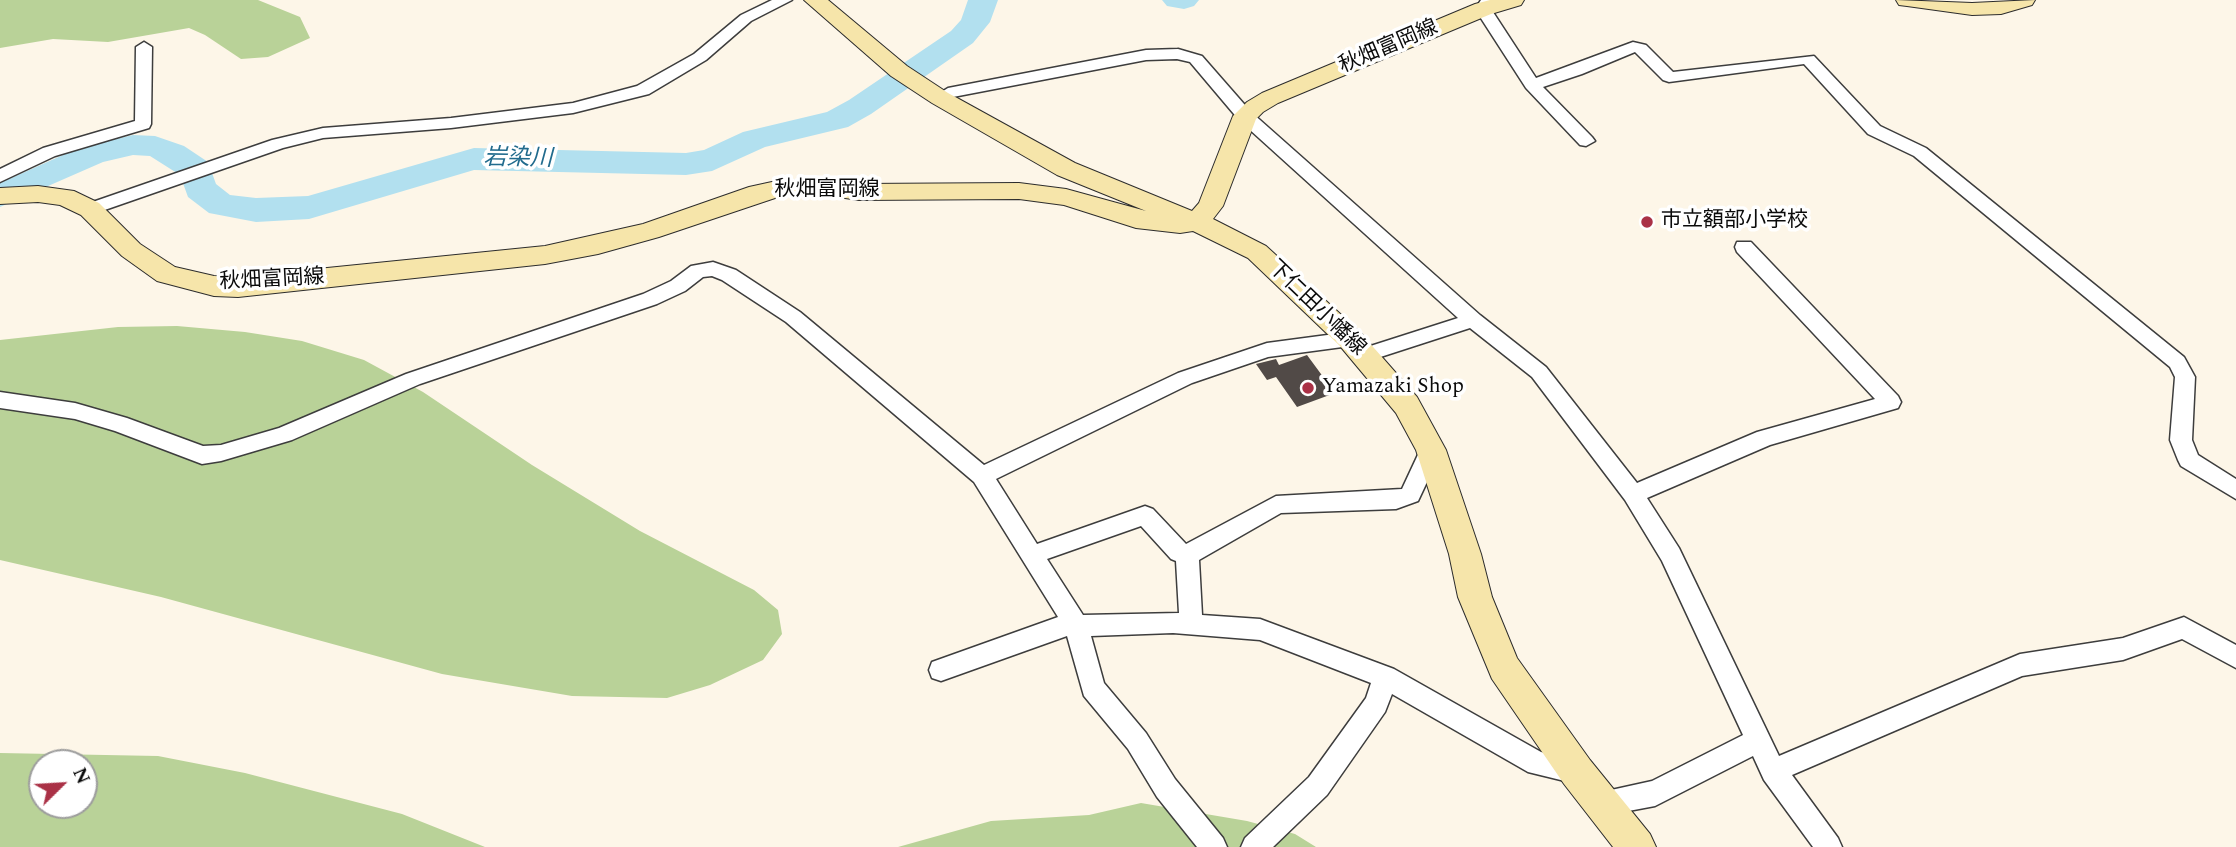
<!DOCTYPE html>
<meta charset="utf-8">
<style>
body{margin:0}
#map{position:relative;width:2236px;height:847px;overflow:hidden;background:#fdf6e8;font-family:Spectral,serif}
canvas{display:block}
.north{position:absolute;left:28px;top:749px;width:70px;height:70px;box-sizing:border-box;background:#fff;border:2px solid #9d9d9d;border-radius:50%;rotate:66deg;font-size:19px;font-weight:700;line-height:28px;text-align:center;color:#0a0a0a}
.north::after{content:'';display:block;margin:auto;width:24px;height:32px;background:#aa3146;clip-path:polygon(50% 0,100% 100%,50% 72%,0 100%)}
</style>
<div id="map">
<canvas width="2236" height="847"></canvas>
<div class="north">N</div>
</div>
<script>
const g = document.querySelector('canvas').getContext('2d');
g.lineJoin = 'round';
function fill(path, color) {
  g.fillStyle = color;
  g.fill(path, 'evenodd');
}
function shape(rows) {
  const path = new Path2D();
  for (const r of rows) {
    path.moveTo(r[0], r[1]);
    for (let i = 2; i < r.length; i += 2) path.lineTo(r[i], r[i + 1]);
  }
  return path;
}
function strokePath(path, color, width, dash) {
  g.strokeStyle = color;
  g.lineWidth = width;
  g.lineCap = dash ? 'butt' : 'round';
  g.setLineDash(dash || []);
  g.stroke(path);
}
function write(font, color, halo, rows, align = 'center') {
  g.font = font + ' Spectral,"Noto Sans JP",serif';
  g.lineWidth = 7;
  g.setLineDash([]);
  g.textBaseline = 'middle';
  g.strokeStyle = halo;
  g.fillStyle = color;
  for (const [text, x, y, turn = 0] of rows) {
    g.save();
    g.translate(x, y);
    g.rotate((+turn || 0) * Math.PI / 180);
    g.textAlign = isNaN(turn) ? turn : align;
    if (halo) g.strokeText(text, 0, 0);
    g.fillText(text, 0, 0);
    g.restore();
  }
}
fill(shape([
 [0,0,258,0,300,17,310,38,268,57,241,59,205,35,189,28,108,42,53,39,0,48],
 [177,326,245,332,302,341,364,360,423,392,532,465,640,531,754,590,778,610,782,634,763,660,710,685,667,698,572,696,442,674,161,597,0,560,0,340,118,327],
 [0,753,158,756,245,773,402,814,485,847,0,847],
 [42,763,84,763,84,805,42,805],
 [1141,803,1247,821,1295,834,1316,847,898,847,991,821,1089,815]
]), '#b9d298');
fill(shape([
 [968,0,998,0,990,22,973,43,871,114,848,127,765,147,712,171,686,175,474,170,309,219,256,222,209,213,188,197,180,175,150,156,133,155,103,162,0,207,0,183,81,147,133,135,155,136,184,146,208,162,216,184,230,195,256,198,308,196,474,148,686,153,704,150,743,132,827,112,849,100,951,31,961,20,968,0],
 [1162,0,1199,0,1194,6,1184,9,1167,6,1162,0]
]), '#b2e0ef');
fill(shape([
 [1307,355,1335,393,1297,407,1276,377,1267,380,1256,364,1276,359,1279,365]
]), '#514a47');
const minor = shape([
 [772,0,792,0,751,21,706,60,649,94,573,113,451,128,323,138,283,148,96,213,90,215,81,209,84,205,272,140,323,128,451,118,573,103,637,86,694,54,741,15,772,0],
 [1481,0,1503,0,1491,9,1536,78,1633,42,1646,45,1673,72,1814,56,1880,126,1926,148,2184,357,2195,377,2192,440,2198,455,2236,479,2236,499,2181,466,2178,460,2170,440,2175,377,2170,367,1914,156,1868,134,1804,64,1669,82,1663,80,1635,52,1582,74,1543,87,1592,137,1595,141,1586,146,1580,145,1526,88,1475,9,1481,0],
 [144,42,152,47,151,124,149,128,55,156,0,182,0,169,43,148,135,121,136,47,144,42],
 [1178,49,1202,56,1251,112,1480,315,1546,367,1637,483,1757,432,1875,399,1737,252,1735,247,1737,242,1751,242,1898,396,1901,402,1898,408,1770,445,1647,498,1679,548,1779,756,2020,654,2123,638,2184,617,2236,645,2236,668,2182,639,2123,660,2022,676,1792,775,1838,838,1842,847,1813,847,1764,780,1753,756,1655,806,1602,816,1593,812,1589,803,1593,794,1652,781,1743,735,1662,561,1625,500,1532,377,1470,328,1365,362,1358,360,1355,355,1358,350,1458,318,1239,120,1190,62,1177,59,1146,60,953,97,940,103,932,98,948,88,1146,50,1178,49],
 [713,262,736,270,800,312,984,465,1178,373,1267,343,1350,332,1357,334,1360,339,1357,344,1350,346,1268,357,1192,383,996,479,1037,544,1145,506,1153,509,1186,544,1276,496,1402,489,1423,444,1431,442,1439,444,1442,450,1418,501,1396,509,1281,513,1199,560,1202,615,1260,619,1394,669,1541,752,1586,763,1590,772,1586,781,1577,784,1528,772,1392,694,1385,712,1327,795,1273,847,1241,847,1245,838,1309,777,1366,698,1371,683,1260,640,1173,633,1091,636,1104,683,1146,733,1175,779,1223,838,1227,847,1197,847,1157,797,1128,749,1084,696,1067,636,941,681,932,678,929,670,932,662,1058,617,974,482,786,322,722,280,712,276,703,277,685,291,657,304,420,384,292,440,221,461,202,464,115,431,75,419,0,408,0,392,75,403,127,418,203,446,221,445,279,428,406,374,643,294,671,281,691,266,713,262],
 [1141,526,1171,559,1176,561,1179,613,1083,615,1047,559,1141,526]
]);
const secondary = shape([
 [804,0,828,0,907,66,948,93,1075,163,1192,211,1199,203,1233,116,1247,102,1262,93,1475,4,1490,0,1524,0,1521,5,1491,14,1278,103,1263,112,1256,119,1223,206,1213,219,1266,246,1360,332,1417,397,1446,450,1481,554,1492,597,1517,658,1590,760,1650,834,1656,847,1613,847,1564,784,1492,679,1458,597,1449,554,1416,450,1396,413,1340,346,1248,258,1193,231,1180,233,1136,228,1064,205,1019,199,859,200,831,196,781,196,659,237,598,254,545,264,238,297,214,296,157,281,122,256,81,215,60,205,38,202,0,204,0,188,38,186,74,191,99,203,140,244,175,267,214,276,238,277,545,246,643,224,749,187,781,180,831,180,859,184,1019,183,1066,189,1146,211,1057,175,932,103,891,76,804,0],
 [1896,0,1972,3,2035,0,2032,5,2001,14,1972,15,1907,6,1899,5,1896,0]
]);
strokePath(minor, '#3d3d3d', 3);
strokePath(secondary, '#2c2c2c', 2);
fill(minor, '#fff');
fill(secondary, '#f6e5aa');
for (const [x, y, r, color] of [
 [1647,222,7,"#aa3146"],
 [1308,388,7,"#aa3146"]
]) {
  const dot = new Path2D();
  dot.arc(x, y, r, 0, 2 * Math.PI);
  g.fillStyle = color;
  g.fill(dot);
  strokePath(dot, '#fff', 2.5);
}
write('21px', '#0a0a0a', '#fff', [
 ["秋畑富岡線",1389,48,-23],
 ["秋畑富岡線",827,191],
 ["秋畑富岡線",272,281,-3],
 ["下仁田小幡線",1316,309,44]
]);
write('21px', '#0a0a0a', '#fff', [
 ["市立額部小学校",1661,222],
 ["Yamazaki Shop",1322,388]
], 'left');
write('italic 23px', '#216b8d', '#fff', [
 ["岩染川",518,160,1]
]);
</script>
